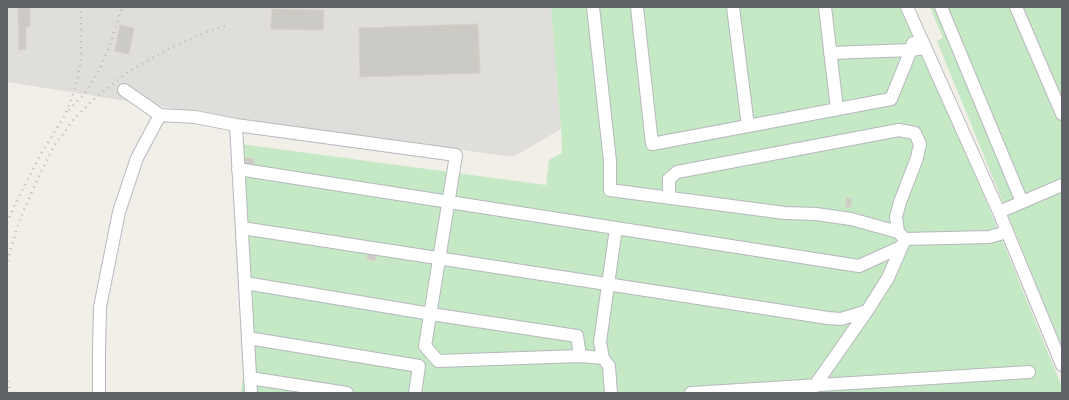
<!DOCTYPE html>
<style>
body{margin:0}
#map{position:relative;width:1069px;height:400px;overflow:hidden;background:#f1efe8;font-family:Rubik,sans-serif}
canvas{display:block}
.frame{position:absolute;inset:0;border:8px solid #5f6368;pointer-events:none}
</style>
<div id="map">
<canvas width="1069" height="400"></canvas>
<div class="frame"></div>
</div>
<script>
const g = document.querySelector('canvas').getContext('2d');
g.lineJoin = 'round';
function fill(path, color) {
  g.fillStyle = color;
  g.fill(path, 'evenodd');
}
function shape(rows) {
  const path = new Path2D();
  for (const r of rows) {
    path.moveTo(r[0], r[1]);
    for (let i = 2; i < r.length; i += 2) path.lineTo(r[i], r[i + 1]);
  }
  return path;
}
function strokePath(path, color, width, dash) {
  g.strokeStyle = color;
  g.lineWidth = width;
  g.lineCap = dash ? 'butt' : 'round';
  g.setLineDash(dash || []);
  g.stroke(path);
}
fill(shape([
 [7,7,551,7,561,129,513,157,234,118,7,82]
]), '#e0deda');
fill(shape([
 [551,7,907,7,1062,387,1062,393,241,393,245,359,233,143,546,185,549,160,562,153,561,129],
 [930,7,1062,7,1062,347,937,41,943,38]
]), '#c5e8c5');
const building = shape([
 [18,7,30,7,30,27,26,27,26,49,19,50,18,7],
 [272,9,324,10,323,30,271,29,272,9],
 [478,24,480,73,360,77,359,28,478,24],
 [120,25,134,28,129,54,115,51,120,25],
 [246,158,254,159,253,170,244,168,246,158],
 [846,198,851,198,851,207,846,207,846,198],
 [368,253,376,254,375,261,367,259,368,253]
]);
fill(building, '#cccac5');
strokePath(building, '#d6d1c6', 1);
const minor = shape([
 [593,7,610,161,610,190,785,213,816,214,851,219,898,232,905,239],
 [637,7,652,144,748,126],
 [733,7,748,126,891,99,911,50,924,48],
 [825,7,837,109],
 [907,7,999,212,1062,365],
 [941,7,1022,202],
 [1016,7,1062,114],
 [830,53,911,50,913,43],
 [124,90,160,115],
 [236,125,251,393],
 [238,169,859,266,901,247],
 [669,198,669,179,677,172,899,130,915,133,920,144,917,158,900,202,896,217,898,232],
 [999,212,1062,185],
 [242,228,828,318,841,319,867,311],
 [245,283,431,314,577,336,580,356],
 [248,338,419,366,415,393],
 [603,358,600,342,616,228],
 [250,378,347,393],
 [811,391,867,311,888,278,905,239,989,237,1007,232],
 [99,393,99,352,100,307,119,212,137,158,160,115,195,117,236,125,456,155,425,346,438,361,580,356,603,358,609,366,611,393],
 [691,393,1029,372]
]);
strokePath(minor, '#b5b8bc', 14);
strokePath(minor, '#fff', 12);
strokePath(shape([
 [69,110,84,94,99,71,110,45,122,7],
 [7,223,15,204,42,152,65,115,74,92,81,63,81,7],
 [7,267,9,255,20,219,39,176,54,146,74,119,93,100,125,74,166,50,206,32,228,25],
 [7,375,10,393]
]), '#b6b7b8', 2.5, [1, 5]);
</script>
